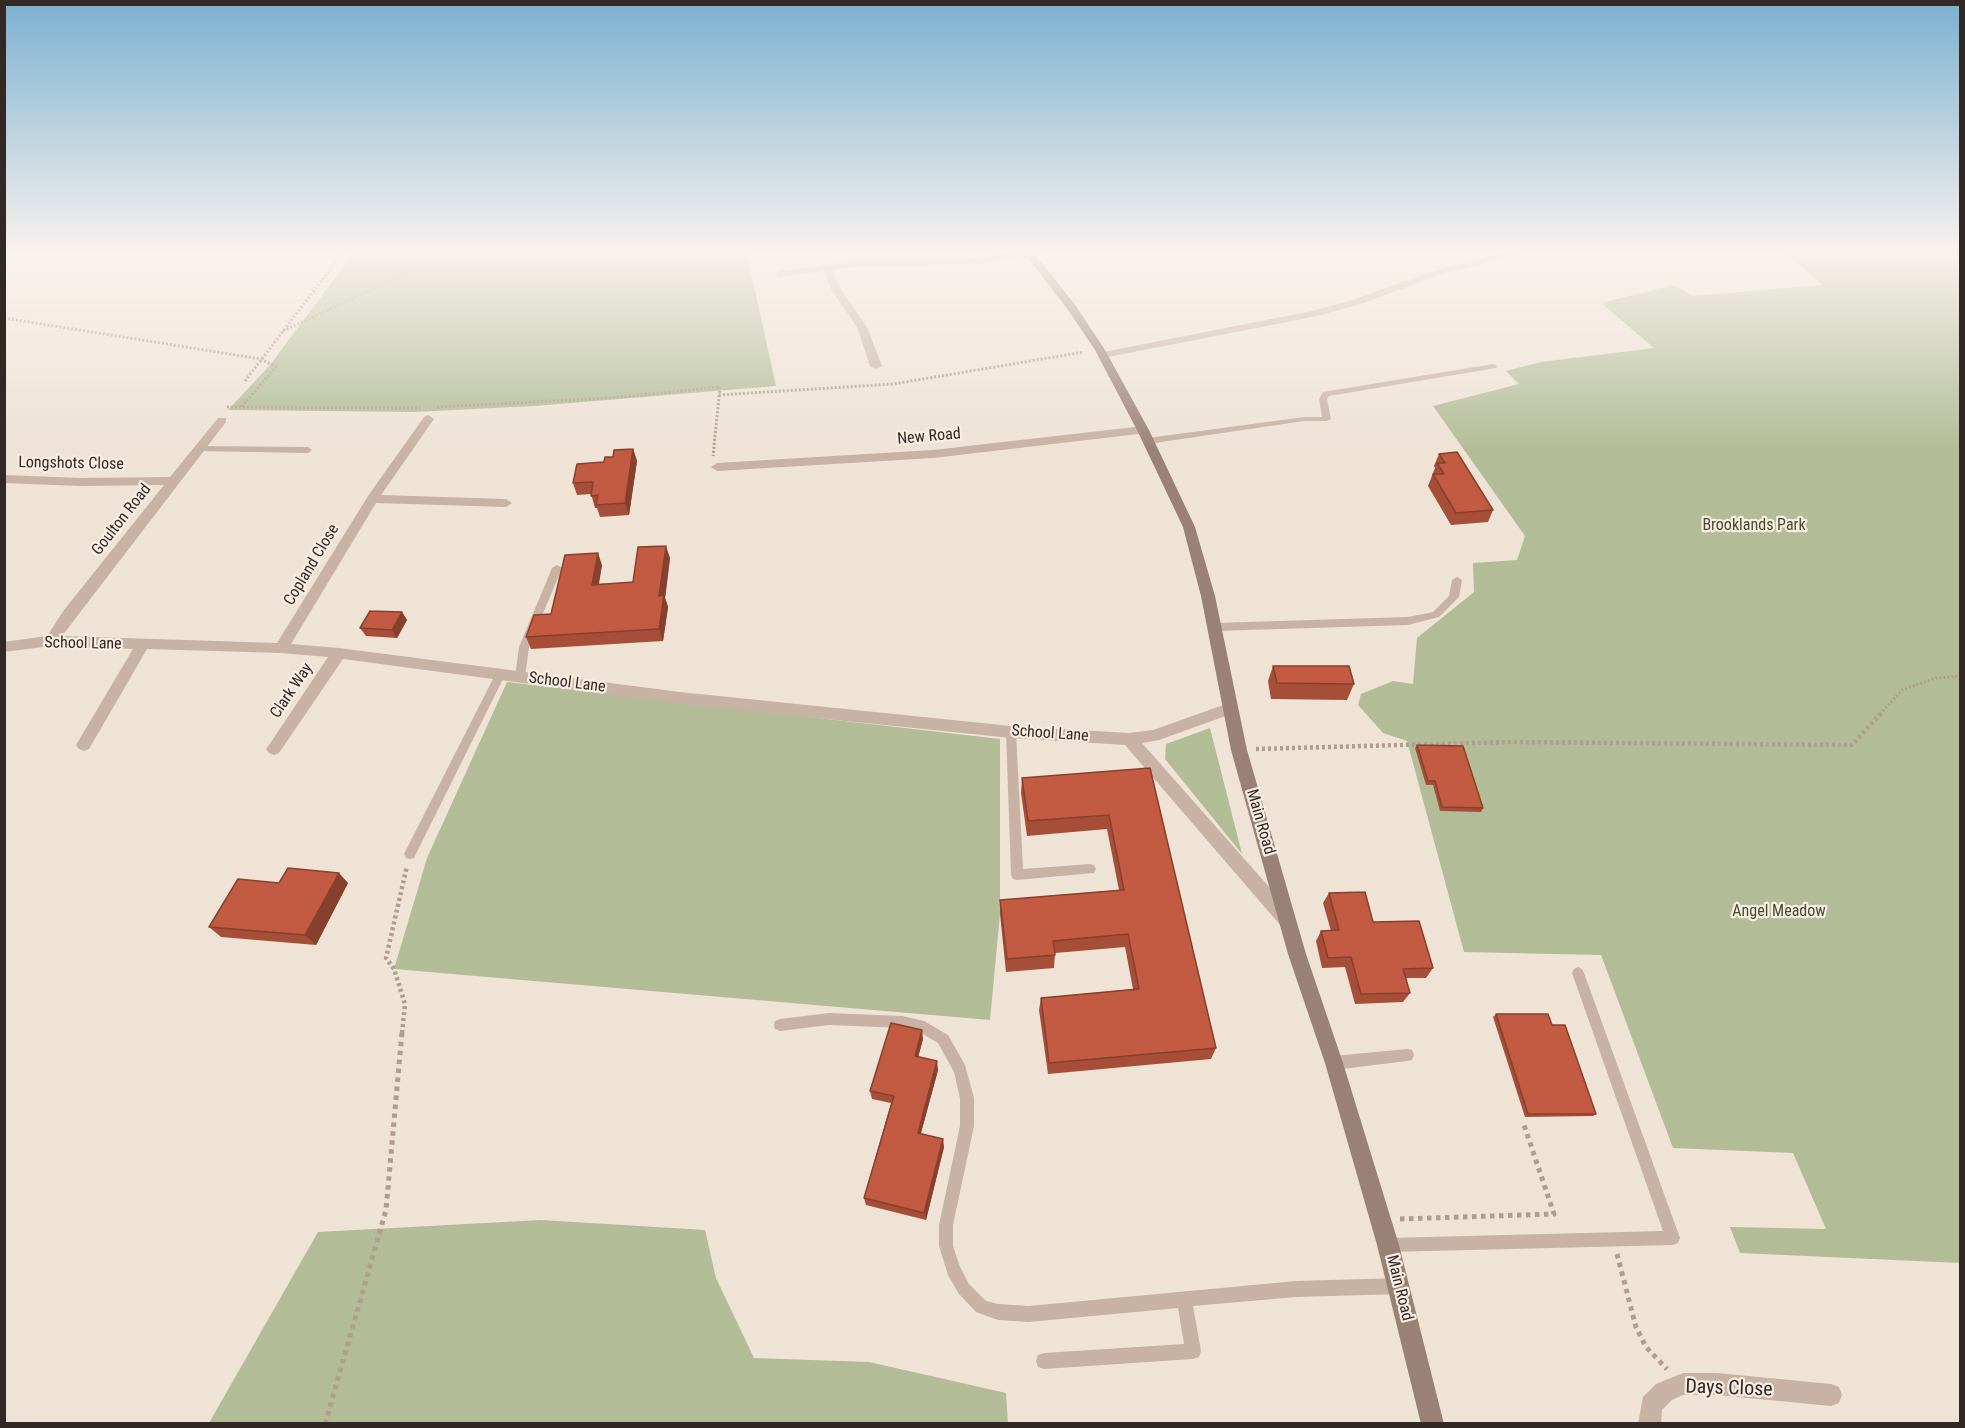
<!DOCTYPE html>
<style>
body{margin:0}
#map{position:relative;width:1965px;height:1428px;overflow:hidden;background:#efe3d6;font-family:"Roboto Condensed",sans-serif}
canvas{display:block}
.frame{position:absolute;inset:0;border:6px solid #322825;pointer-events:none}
</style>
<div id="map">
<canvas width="1965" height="1428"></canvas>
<div class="frame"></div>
</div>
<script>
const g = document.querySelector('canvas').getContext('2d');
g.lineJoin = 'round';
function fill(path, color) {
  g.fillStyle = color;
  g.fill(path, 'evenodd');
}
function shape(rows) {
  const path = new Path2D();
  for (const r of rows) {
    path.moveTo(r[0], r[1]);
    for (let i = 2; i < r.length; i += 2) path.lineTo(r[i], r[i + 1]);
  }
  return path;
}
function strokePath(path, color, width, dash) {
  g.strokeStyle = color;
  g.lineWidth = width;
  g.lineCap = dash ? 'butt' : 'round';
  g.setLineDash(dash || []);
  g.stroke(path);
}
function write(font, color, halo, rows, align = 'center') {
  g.font = font + ' "Roboto Condensed",sans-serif';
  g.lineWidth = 4.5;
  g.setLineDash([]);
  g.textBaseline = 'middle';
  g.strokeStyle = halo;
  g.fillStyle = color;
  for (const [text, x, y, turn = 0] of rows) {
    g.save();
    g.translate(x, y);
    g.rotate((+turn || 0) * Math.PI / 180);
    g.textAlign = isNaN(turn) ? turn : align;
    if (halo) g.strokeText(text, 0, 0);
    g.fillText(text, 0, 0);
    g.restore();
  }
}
fill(shape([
 [356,250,746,250,776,386,535,406,414,412,228,410,270,365],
 [1783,250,1960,250,1960,1263,1740,1253,1730,1227,1826,1229,1793,1153,1673,1148,1601,955,1464,952,1407,741,1383,733,1358,705,1361,694,1393,681,1413,684,1417,638,1474,592,1473,563,1517,560,1525,536,1433,406,1519,384,1506,371,1541,362,1654,348,1601,303,1674,285,1692,296,1822,285],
 [507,682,1000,739,1000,914,990,1020,394,969,427,858],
 [1210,728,1242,854,1165,759,1166,744],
 [541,1220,705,1230,716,1278,754,1358,869,1362,1006,1393,1008,1423,209,1423,318,1232]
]), '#b2bd97');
strokePath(shape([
 [4,318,261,359,276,367,241,407],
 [283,331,457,250],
 [245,381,345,250],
 [719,395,893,384,1084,352],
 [227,407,420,408],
 [437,407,610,398,720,387,713,456],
 [1880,714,1902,690,1936,678,1960,676]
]), '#b29c8e', 3, [2, 2]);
strokePath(shape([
 [1256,749,1510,742,1852,745,1881,713],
 [402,1033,405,1004,394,969,386,958,407,866]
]), '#b29c8e', 4.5, [3, 3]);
strokePath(shape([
 [1400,1219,1554,1214,1523,1122],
 [1617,1254,1636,1327,1646,1347,1667,1369],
 [325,1424,386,1210,402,1032]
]), '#b29c8e', 5, [4.5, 4.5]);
fill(shape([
 [1493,364,1497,366,1496,368,1329,396,1327,399,1331,419,1327,421,1304,421,1148,444,1144,441,1148,438,1304,417,1322,417,1319,399,1323,392,1493,364],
 [200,446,308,447,312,450,308,453,197,451,196,449,200,446],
 [557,565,562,568,529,647,525,677,524,680,516,680,515,677,519,647,552,568,557,565],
 [1457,577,1462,580,1459,597,1439,617,1408,625,1215,631,1210,627,1215,623,1408,617,1433,612,1449,596,1452,580,1457,577],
 [500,671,505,675,414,858,410,859,406,858,404,854,406,850,495,675,500,671],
 [1011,728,1015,729,1016,732,1023,869,1090,864,1094,865,1096,869,1094,873,1017,880,1013,879,1011,875,1006,732,1007,729,1011,728],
 [1578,967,1582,969,1584,973,1680,1238,1678,1243,1673,1245,1388,1252,1383,1250,1381,1245,1383,1240,1388,1238,1663,1231,1572,973,1574,969,1578,967],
 [829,1013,902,1016,924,1021,948,1035,965,1065,974,1098,974,1126,953,1225,953,1246,960,1267,969,1284,986,1301,998,1304,1029,1306,1296,1281,1400,1278,1405,1281,1408,1286,1405,1291,1400,1294,1296,1297,1193,1306,1201,1351,1199,1357,1193,1359,1044,1369,1038,1367,1036,1361,1038,1355,1044,1353,1184,1344,1178,1308,1029,1322,998,1320,976,1312,959,1294,948,1275,939,1246,939,1225,960,1126,960,1098,954,1072,938,1043,921,1033,902,1028,829,1025,780,1031,775,1029,774,1025,775,1021,780,1019,829,1013],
 [1407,1049,1412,1050,1414,1055,1412,1060,1407,1061,1334,1070,1329,1068,1327,1063,1329,1058,1334,1056,1407,1049]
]), '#c7b2a3');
fill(shape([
 [1030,250,1035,253,1033,255,975,264,860,266,833,270,842,291,867,327,882,366,876,369,870,366,857,327,832,291,824,271,779,277,774,274,779,271,860,260,975,258,1030,250],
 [1518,250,1535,250,1442,274,1361,304,1313,317,1103,358,1098,355,1103,352,1312,311,1353,300,1435,270,1518,250],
 [428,415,434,419,381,495,506,499,512,503,506,507,376,503,291,644,339,648,680,692,1011,726,1129,733,1153,730,1229,703,1234,705,1236,709,1234,713,1159,740,1142,743,1293,914,1296,920,1293,926,1287,928,1281,926,1125,745,1011,738,680,704,343,659,279,753,274,755,269,753,266,749,269,745,328,657,281,653,147,649,89,749,84,751,79,749,76,745,133,649,51,646,4,652,4,642,47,636,64,610,164,485,80,486,4,483,4,475,80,478,170,477,218,418,226,418,226,422,62,636,277,643,368,496,424,417,428,415],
 [1143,426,1147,427,1147,433,933,458,717,471,711,467,717,463,933,450,1143,426],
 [1683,1373,1717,1373,1831,1384,1839,1387,1842,1395,1839,1403,1831,1406,1717,1395,1683,1395,1672,1400,1662,1410,1661,1424,1638,1424,1643,1397,1656,1384,1683,1373]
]), '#c7b2a3');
fill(shape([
 [1022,250,1032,250,1076,306,1105,350,1149,430,1195,527,1215,596,1247,750,1306,954,1343,1063,1399,1245,1444,1424,1421,1424,1377,1245,1325,1063,1288,954,1231,750,1201,596,1183,527,1137,430,1095,350,1068,310,1022,250]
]), '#9a8175');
fill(shape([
 [633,449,637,461,629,515,600,517,597,508,595,508,591,494,577,495,573,483,613,457],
 [1439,454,1493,510,1488,522,1451,525,1428,486,1435,468,1434,466],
 [670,558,665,598,668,607,663,641,531,649,526,637,602,565,599,584,633,582],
 [402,612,407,620,397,638,366,636,360,628],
 [1273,666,1354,684,1347,700,1271,699,1268,681],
 [1417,745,1483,808,1481,812,1440,811,1433,785,1426,785,1415,748],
 [1150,768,1216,1048,1211,1059,1048,1074,1039,1010,1041,998,1133,989,1125,947,1055,953,1054,968,1006,972,1000,914,1000,900,1119,890,1107,829,1027,836,1021,793,1022,778],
 [348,883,316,945,221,937,209,927],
 [1329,893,1373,922,1433,968,1426,978,1406,978,1410,993,1403,1002,1355,1004,1345,967,1322,968,1316,941,1321,931,1331,931,1323,903],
 [1496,1014,1552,1025,1596,1114,1593,1116,1525,1117,1493,1017],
 [923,1039,918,1057,938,1070,921,1133,944,1147,926,1220,866,1205,864,1198,891,1103,872,1099,870,1091]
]), '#a74e39');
fill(shape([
 [633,449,637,461,629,515,625,503],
 [666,546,670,558,665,598,668,607,663,641,659,629,659,596],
 [598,553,602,565,596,597,592,585],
 [402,612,407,620,397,638,392,630],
 [339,873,348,883,316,945,305,935],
 [922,1030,923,1039,916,1065,915,1056],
 [937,1061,938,1070,919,1140,918,1133],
 [943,1139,944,1147,926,1220,924,1213]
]), '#88402e');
const building = shape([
 [633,449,625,503,596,505,598,495,591,496,593,482,573,483,577,464,604,462,605,457,613,457,614,450,633,449],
 [1457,452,1493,510,1456,513,1433,474,1444,474,1437,463,1445,463,1439,454,1457,452],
 [666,546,659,596,664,595,659,629,526,637,534,615,551,614,565,555,598,553,592,585,633,582,638,547,666,546],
 [370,611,402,612,392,630,360,628,370,611],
 [1273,666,1349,666,1354,684,1277,683,1273,666],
 [1417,745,1463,746,1483,808,1442,807,1435,781,1428,781,1417,745],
 [1150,768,1216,1048,1049,1063,1041,998,1139,989,1128,934,1053,941,1055,955,1007,959,1000,900,1124,890,1109,815,1028,821,1022,778,1150,768],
 [288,868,339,873,305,935,209,927,238,879,279,883,288,868],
 [1365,892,1373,922,1419,921,1433,968,1403,969,1410,993,1361,994,1351,957,1328,958,1321,931,1339,930,1329,893,1365,892],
 [1496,1014,1548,1014,1552,1025,1565,1025,1596,1114,1528,1114,1496,1014],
 [891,1023,922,1030,915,1056,937,1061,918,1133,943,1139,924,1213,864,1198,894,1096,870,1091,891,1023]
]);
fill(building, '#c25b42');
strokePath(building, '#88402e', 1.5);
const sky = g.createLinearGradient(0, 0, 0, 450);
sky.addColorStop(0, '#7bb0d0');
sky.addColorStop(0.56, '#f8f2ed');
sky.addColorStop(1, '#f8f2ed00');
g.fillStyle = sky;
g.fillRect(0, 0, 1965, 450);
write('16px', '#322825', '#f8ede2', [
 ["New Road",929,437,-5],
 ["Longshots Close",71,464,1],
 ["Goulton Road",122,520,-52],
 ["Copland Close",312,565,-59],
 ["School Lane",83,644,1],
 ["School Lane",567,683,7],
 ["Clark Way",292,691,-56],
 ["School Lane",1050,734,4],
 ["Main Road",1260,822,74],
 ["Main Road",1399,1288,76]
]);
write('16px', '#434f2a', '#f8ede2', [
 ["Brooklands Park",1754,526],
 ["Angel Meadow",1779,912]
]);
write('20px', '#322825', '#f8ede2', [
 ["Days Close",1729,1389,2]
]);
</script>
